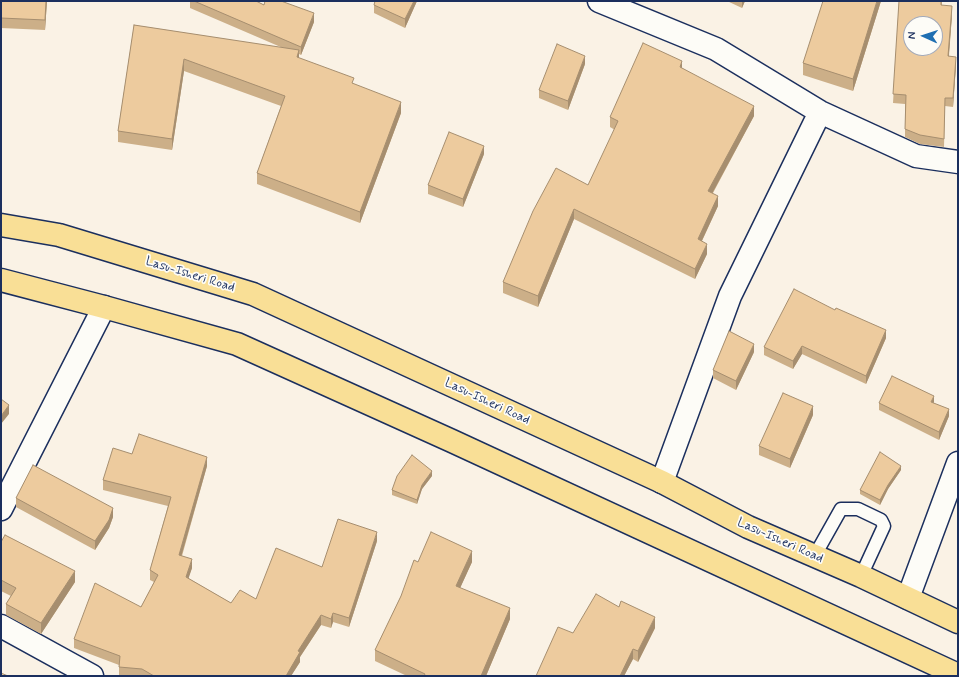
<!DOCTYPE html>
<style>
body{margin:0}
#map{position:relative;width:959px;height:677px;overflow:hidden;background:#faf2e5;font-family:Mynerve,sans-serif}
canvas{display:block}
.frame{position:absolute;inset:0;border:2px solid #1b2f5e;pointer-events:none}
.north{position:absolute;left:903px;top:16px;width:40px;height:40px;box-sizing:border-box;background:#fdfcf7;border:1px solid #a3aaba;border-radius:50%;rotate:273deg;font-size:11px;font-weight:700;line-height:16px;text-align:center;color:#1b2f5e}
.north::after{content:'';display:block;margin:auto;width:14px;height:18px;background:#1f6fb2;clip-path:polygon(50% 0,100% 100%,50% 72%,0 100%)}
</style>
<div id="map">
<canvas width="959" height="677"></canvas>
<div class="frame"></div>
<div class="north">N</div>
</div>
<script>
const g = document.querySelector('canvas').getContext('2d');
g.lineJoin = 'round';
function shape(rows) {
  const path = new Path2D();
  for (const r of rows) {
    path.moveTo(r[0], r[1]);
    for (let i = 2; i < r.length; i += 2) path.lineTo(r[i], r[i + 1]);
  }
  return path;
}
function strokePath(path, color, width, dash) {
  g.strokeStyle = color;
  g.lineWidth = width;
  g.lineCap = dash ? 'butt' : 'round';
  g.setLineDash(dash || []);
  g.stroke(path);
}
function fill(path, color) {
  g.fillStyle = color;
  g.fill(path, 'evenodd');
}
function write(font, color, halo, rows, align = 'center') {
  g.font = font + ' Mynerve,sans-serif';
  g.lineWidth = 3.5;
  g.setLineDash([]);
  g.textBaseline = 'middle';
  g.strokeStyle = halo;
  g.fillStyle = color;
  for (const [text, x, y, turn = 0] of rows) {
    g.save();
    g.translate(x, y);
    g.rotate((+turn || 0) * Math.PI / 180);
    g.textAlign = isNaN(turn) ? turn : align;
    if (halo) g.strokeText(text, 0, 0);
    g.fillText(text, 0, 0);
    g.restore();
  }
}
const lane = shape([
 [814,557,841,509,858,509,881,520,884,526,861,576]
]);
const street = shape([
 [599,1,716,49,820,112,916,156,958,162],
 [662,482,730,296,820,112],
 [1,509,104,307],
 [908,598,958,463],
 [1,626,92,676]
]);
const primary = shape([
 [1,225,59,235,253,294,662,482,748,527,861,576,958,622],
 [1,280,104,307,237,344,452,441,958,675]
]);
strokePath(lane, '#1b2f5e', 15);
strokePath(street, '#1b2f5e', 25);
strokePath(primary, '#1b2f5e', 25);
strokePath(lane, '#fdfcf7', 12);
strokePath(street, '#fdfcf7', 22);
strokePath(primary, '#f9df96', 22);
fill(shape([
 [1,1,47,1,45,30,1,28],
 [190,1,256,1,264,5,314,22,301,55,299,54,299,58,354,84,401,113,360,223,257,184,257,173,281,106,184,71,172,150,118,142,118,131,134,25,283,48,190,8],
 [417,1,405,28,374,13,374,5],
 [727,1,745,1,742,8],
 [881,1,853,91,803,75,803,63],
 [899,1,942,1,942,5,952,15,949,56,956,65,953,107,945,106,944,147,920,144,905,137,905,104,893,103],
 [585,64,568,110,539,98,539,90],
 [682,68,754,116,713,193,718,206,702,241,707,254,695,279,574,219,538,307,503,293,503,282,588,185,615,130,610,127,610,117],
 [484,154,463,207,428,194,428,185],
 [886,338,866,384,802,354,793,369,764,355,764,347],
 [754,352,736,390,713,378,713,370],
 [879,403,934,403,949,416,939,440,879,410],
 [813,415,790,468,759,455,759,446],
 [132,454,207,466,182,556,192,568,188,578,231,603,256,599,322,567,377,541,349,627,333,622,331,628,321,625,300,657,300,662,291,676,119,676,119,665,74,648,74,639,141,607,154,582,150,580,150,570,168,506,103,490,103,480],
 [901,470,888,489,880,505,860,494,860,490],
 [432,476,422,489,417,504,392,495,392,490],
 [16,498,113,517,109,528,95,550,16,507],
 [1,542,75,582,41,634,6,615,6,604,11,596,1,591],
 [418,562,472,562,460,588,510,619,486,676,407,676,375,661,375,650,401,596],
 [655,628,638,662,633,659,624,676,536,676,573,633]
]), '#ccaf88');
fill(shape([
 [46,1,47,1,45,30,45,20],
 [414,1,417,1,405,28,405,19],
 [742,1,745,1,742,8],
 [877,1,881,1,853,91,853,79],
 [952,6,952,15,948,65,948,56],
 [314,13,314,22,301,55,301,47],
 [299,50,299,61,297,57],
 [585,56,585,64,568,110,568,101],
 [956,57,956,65,953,107,953,98],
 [184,59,184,71,172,150,172,139],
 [682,61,682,71,680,67],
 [401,102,401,113,360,223,360,212],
 [754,106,754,116,708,201,708,191],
 [484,146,484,154,463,207,463,199],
 [718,196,718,206,698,249,698,239],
 [574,209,574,219,538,307,538,296],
 [707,244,707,254,695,279,695,269],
 [886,330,886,338,866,384,866,376],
 [754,344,754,352,736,390,736,381],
 [802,346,802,354,793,369,793,361],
 [934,396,934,403,931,402],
 [9,405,9,414,1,424,1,416],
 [813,406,813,415,790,468,790,459],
 [949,409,949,416,939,440,939,432],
 [207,457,207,466,179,564,179,555],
 [901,466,901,470,888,489,880,505,880,500,888,485],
 [432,471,432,476,422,489,417,504,417,500,422,485],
 [113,508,113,517,109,528,95,550,95,541],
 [377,532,377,541,349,627,349,618],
 [472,551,472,562,456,597,456,586],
 [192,559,192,568,186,586,186,577],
 [75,571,75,582,41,634,41,623],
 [510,608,510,619,486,676,481,676],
 [333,613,333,622,331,628,331,619],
 [321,615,321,625,300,657,300,662,291,676,286,676,298,651],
 [655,617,655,628,638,662,638,651],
 [633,649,633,659,624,676,620,676]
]), '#a68e6f');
const building = shape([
 [1,1,46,1,45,20,1,18,1,1],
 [194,1,256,1,264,5,265,1,281,1,314,13,301,47,194,1],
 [375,1,414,1,405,19,374,5,375,1],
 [823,1,877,1,853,79,803,63,823,1],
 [899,1,941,1,941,5,952,6,948,56,956,57,953,98,945,98,944,139,920,135,905,129,906,95,893,94,899,1],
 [911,24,935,24,935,48,911,48,911,24],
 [134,25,299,50,297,57,354,78,352,83,401,102,360,212,257,173,285,96,184,59,172,139,118,131,134,25],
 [643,43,682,61,680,67,754,106,708,191,718,196,698,239,707,244,695,269,574,209,538,296,503,282,533,211,556,168,588,185,618,121,610,117,643,43],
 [557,44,585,56,568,101,539,90,557,44],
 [449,132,484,146,463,199,428,185,449,132],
 [794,289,835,310,836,308,886,330,866,376,802,346,793,361,764,347,794,289],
 [729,331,754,344,736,381,713,370,729,331],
 [892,376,934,396,931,402,949,409,939,432,879,403,892,376],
 [783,393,813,406,790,459,759,446,783,393],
 [1,399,9,405,1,416,1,399],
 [139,434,207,457,179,555,192,559,186,577,231,603,240,590,256,599,276,548,322,567,338,519,377,532,349,618,333,613,331,619,321,615,298,651,300,652,286,676,154,676,142,669,119,667,120,656,74,639,95,583,141,607,158,575,150,570,171,497,103,480,113,448,132,454,139,434],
 [880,452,901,466,888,485,880,500,860,490,880,452],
 [412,455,432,471,422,485,417,500,392,490,397,476,412,455],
 [33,465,113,508,109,520,95,541,16,498,33,465],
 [431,532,472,551,456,586,510,608,481,676,424,676,425,674,375,650,401,596,414,560,418,562,431,532],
 [5,535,75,571,41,623,6,604,16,588,1,580,1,542,5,535],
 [596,594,619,607,621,601,655,617,638,651,633,649,620,676,536,676,558,627,573,633,596,594],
 [1,673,8,676,1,676,1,673]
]);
fill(building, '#edcb9e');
strokePath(building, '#a68e6f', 1);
write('13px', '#1b2f5e', '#fdfcf7', [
 ["Lasu-Isheri Road",190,275,17],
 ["Lasu-Isheri Road",487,402,25],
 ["Lasu-Isheri Road",780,541,24]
]);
</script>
